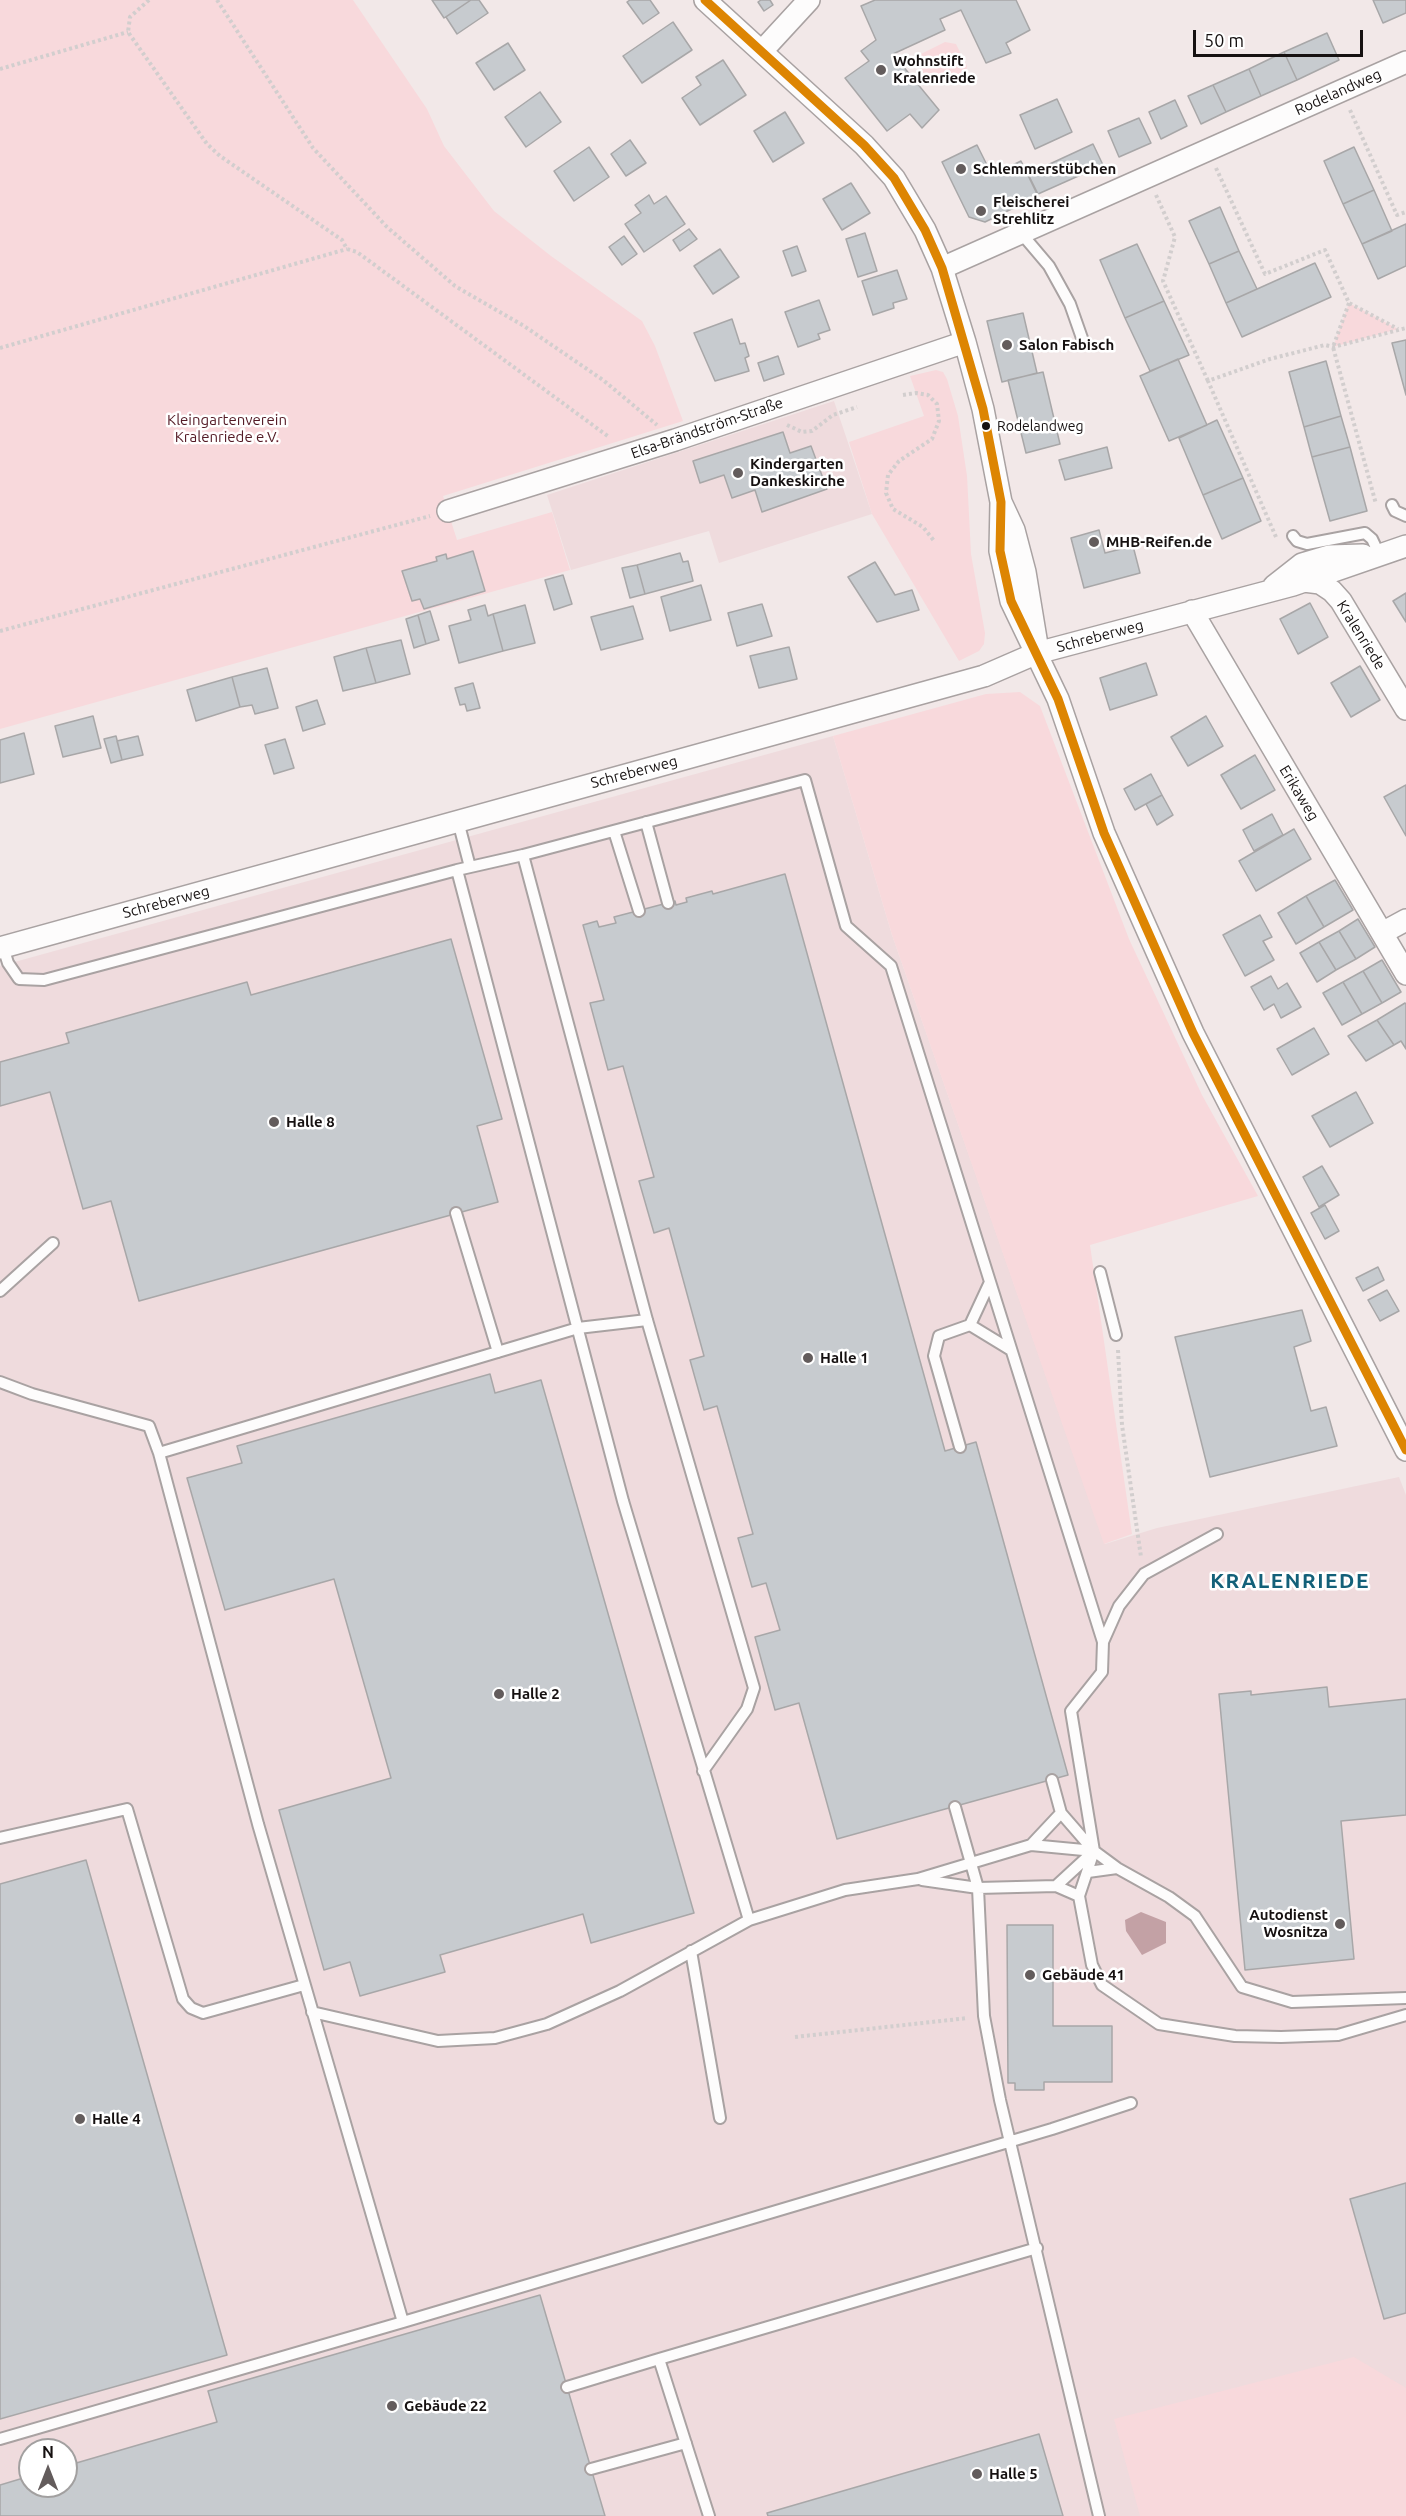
<!DOCTYPE html>
<meta charset="utf-8">
<style>
body{margin:0}
#map{position:relative;width:1406px;height:2516px;overflow:hidden;background:#f2e8e8;font-family:Ubuntu,sans-serif}
canvas{display:block}
.north{position:absolute;left:18px;top:2438px;width:60px;height:60px;box-sizing:border-box;background:#fff;border:2px solid #a2a0a0;border-radius:50%;rotate:0deg;font-size:16px;font-weight:700;line-height:24px;text-align:center;color:#161111}
.north::after{content:'';display:block;margin:auto;width:21px;height:27px;background:#635c5c;clip-path:polygon(50% 0,100% 100%,50% 72%,0 100%)}
.scale{position:absolute;left:1193px;top:30px;width:170px;height:27px;box-sizing:border-box;border:3px solid #161111;border-top:0;padding-left:8px;font-size:18px;line-height:21px;white-space:nowrap;color:#161111;-webkit-text-stroke:4px #fff;paint-order:stroke}
</style>
<div id="map">
<canvas width="1406" height="2516"></canvas>
<div class="north">N</div>
<div class="scale">50 m</div>
</div>
<script>
const g = document.querySelector('canvas').getContext('2d');
g.lineJoin = 'round';
function fill(path, color) {
  g.fillStyle = color;
  g.fill(path, 'evenodd');
}
function shape(rows) {
  const path = new Path2D();
  for (const r of rows) {
    path.moveTo(r[0], r[1]);
    for (let i = 2; i < r.length; i += 2) path.lineTo(r[i], r[i + 1]);
  }
  return path;
}
function strokePath(path, color, width, dash) {
  g.strokeStyle = color;
  g.lineWidth = width;
  g.lineCap = dash ? 'butt' : 'round';
  g.setLineDash(dash || []);
  g.stroke(path);
}
function write(font, color, halo, rows, align = 'center') {
  g.font = font + ' Ubuntu,sans-serif';
  g.lineWidth = 5;
  g.setLineDash([]);
  g.textBaseline = 'middle';
  g.strokeStyle = halo;
  g.fillStyle = color;
  for (const [text, x, y, turn = 0] of rows) {
    g.save();
    g.translate(x, y);
    g.rotate((+turn || 0) * Math.PI / 180);
    g.textAlign = isNaN(turn) ? turn : align;
    if (halo) g.strokeText(text, 0, 0);
    g.fillText(text, 0, 0);
    g.restore();
  }
}
fill(shape([
 [834,401,872,514,719,563,709,531,571,570,547,495],
 [833,736,892,935,1105,1544,1157,1528,1399,1477,1406,1495,1406,2516,0,2516,0,966],
 [30,2450,66,2450,66,2486,30,2486]
]), '#efdbdd');
fill(shape([
 [0,0,353,0,427,109,444,146,494,211,551,256,642,321,655,346,683,421,443,496,457,540,552,512,570,570,0,729],
 [945,42,956,44,967,66,966,72,937,86,929,83,919,65,921,54],
 [1349,303,1398,329,1333,347],
 [936,370,943,372,947,379,958,416,967,476,971,554,985,633,984,644,979,651,959,661,872,514,849,442,924,416,910,376],
 [1020,692,1040,706,1129,939,1202,1095,1258,1196,1090,1245,1132,1534,1104,1544,892,935,833,736,986,694],
 [1354,2357,1406,2388,1406,2516,1140,2516,1114,2419]
]), '#f8d9dc');
fill(shape([
 [1141,1912,1166,1922,1166,1943,1142,1955,1126,1931,1125,1920]
]), '#c3a1a5');
const building = shape([
 [432,0,471,0,444,18,432,0],
 [471,0,479,0,488,13,457,34,446,17,471,0],
 [630,0,650,0,659,13,643,24,627,2,630,0],
 [761,0,770,0,773,5,764,11,758,2,761,0],
 [875,0,1016,0,1030,30,1006,43,1011,53,986,63,961,10,940,19,945,30,893,54,939,110,922,128,910,114,887,131,845,78,869,61,861,51,876,40,861,6,875,0],
 [1373,0,1406,0,1406,13,1383,23,1373,0],
 [673,22,692,50,642,83,623,56,673,22],
 [1327,33,1339,60,1297,80,1284,52,1327,33],
 [508,43,525,70,494,90,476,63,508,43],
 [1284,52,1297,80,1261,96,1249,69,1284,52],
 [723,60,746,95,700,125,682,98,701,85,696,77,723,60],
 [1249,69,1261,96,1226,112,1213,85,1249,69],
 [1213,85,1226,112,1201,124,1188,96,1213,85],
 [540,92,561,122,526,147,505,117,540,92],
 [1057,99,1072,132,1035,149,1020,115,1057,99],
 [1175,100,1187,126,1161,139,1149,112,1175,100],
 [785,112,804,143,773,162,754,131,785,112],
 [1139,118,1151,143,1119,157,1108,131,1139,118],
 [630,140,646,163,626,176,611,154,630,140],
 [1093,144,1103,165,1038,194,1028,174,1093,144],
 [977,145,992,175,1021,161,1038,196,985,222,969,217,942,162,977,145],
 [589,147,609,177,574,201,554,171,589,147],
 [1354,147,1374,190,1343,204,1324,161,1354,147],
 [851,183,870,213,842,230,823,199,851,183],
 [1374,190,1392,231,1362,244,1343,204,1374,190],
 [649,195,654,204,666,196,685,224,644,252,625,224,641,213,635,205,649,195],
 [1220,207,1239,251,1209,264,1189,221,1220,207],
 [1406,224,1406,266,1378,279,1362,244,1406,224],
 [689,229,697,239,680,251,673,240,689,229],
 [865,233,877,271,858,277,846,239,865,233],
 [624,236,637,254,622,265,609,247,624,236],
 [1137,244,1164,301,1125,318,1100,260,1137,244],
 [797,246,806,271,792,276,783,251,797,246],
 [720,249,739,277,713,294,694,266,720,249],
 [1239,251,1257,289,1226,303,1209,264,1239,251],
 [1315,263,1331,297,1242,337,1226,303,1315,263],
 [897,270,907,299,893,303,894,308,873,315,862,281,897,270],
 [819,300,830,330,818,334,820,339,798,347,785,312,819,300],
 [1164,301,1189,355,1150,371,1125,318,1164,301],
 [1023,313,1037,373,1002,382,987,321,1023,313],
 [732,319,740,344,745,343,749,356,745,358,749,371,715,381,694,333,732,319],
 [1406,340,1406,395,1392,343,1406,340],
 [778,356,784,374,764,381,758,363,778,356],
 [1178,359,1207,425,1169,441,1140,376,1178,359],
 [1326,361,1341,416,1304,427,1289,372,1326,361],
 [1043,372,1060,444,1026,453,1008,380,1043,372],
 [1341,416,1350,447,1312,457,1304,427,1341,416],
 [1217,420,1243,478,1203,495,1179,438,1217,420],
 [783,432,790,453,811,446,827,489,762,512,755,490,732,498,724,475,700,483,693,461,783,432],
 [1107,447,1112,468,1065,480,1059,460,1107,447],
 [1350,447,1367,511,1330,521,1312,457,1350,447],
 [1243,478,1261,521,1222,539,1203,495,1243,478],
 [1099,530,1105,553,1133,546,1140,573,1084,588,1071,538,1099,530],
 [473,551,485,591,424,609,420,599,412,601,402,571,437,561,436,557,446,554,447,559,473,551],
 [680,553,683,562,688,561,693,581,645,594,637,565,680,553],
 [875,562,895,595,912,590,919,610,877,622,848,577,875,562],
 [637,565,645,594,630,598,622,568,637,565],
 [563,575,572,604,554,610,545,580,563,575],
 [701,585,711,620,670,631,661,597,701,585],
 [1406,593,1406,622,1393,601,1406,593],
 [1310,603,1328,637,1298,654,1280,619,1310,603],
 [762,604,772,636,737,646,728,613,762,604],
 [485,605,488,616,493,614,503,651,459,663,449,626,471,620,468,610,485,605],
 [525,605,535,643,503,651,493,614,525,605],
 [633,606,643,639,601,650,591,617,633,606],
 [430,611,439,640,426,644,418,615,430,611],
 [418,615,426,644,414,648,406,619,418,615],
 [401,640,410,674,376,683,366,648,401,640],
 [789,647,797,679,759,688,750,656,789,647],
 [366,648,376,683,343,691,334,657,366,648],
 [1146,663,1157,695,1110,710,1100,678,1146,663],
 [1360,666,1380,700,1351,717,1331,683,1360,666],
 [267,668,278,708,255,714,252,705,240,707,232,677,267,668],
 [232,677,240,707,196,721,187,690,232,677],
 [473,683,480,708,467,711,465,704,460,705,455,688,473,683],
 [317,700,325,724,303,731,296,707,317,700],
 [93,716,101,748,63,757,55,726,93,716],
 [1206,716,1223,746,1188,766,1171,737,1206,716],
 [24,733,34,774,0,783,0,740,24,733],
 [116,736,122,760,111,763,104,739,116,736],
 [138,736,143,755,122,760,117,741,138,736],
 [285,739,294,768,274,774,265,745,285,739],
 [1255,755,1275,790,1241,809,1221,775,1255,755],
 [1151,774,1162,795,1135,810,1124,789,1151,774],
 [1406,785,1406,836,1384,797,1406,785],
 [1162,795,1173,815,1157,825,1146,804,1162,795],
 [1272,814,1283,835,1254,851,1243,830,1272,814],
 [1294,829,1311,859,1256,891,1239,861,1294,829],
 [785,874,945,1451,976,1442,1068,1775,837,1839,799,1703,775,1710,755,1637,780,1630,766,1583,752,1587,738,1538,753,1534,717,1406,704,1410,690,1360,704,1356,669,1228,654,1233,639,1181,654,1177,623,1066,608,1070,590,1003,604,1000,583,925,597,921,599,927,616,923,614,917,675,901,676,905,687,902,686,898,712,891,713,894,785,874],
 [1335,880,1353,910,1324,927,1306,896,1335,880],
 [1306,896,1324,927,1296,944,1278,913,1306,896],
 [1260,915,1272,937,1263,941,1274,960,1245,976,1223,935,1260,915],
 [1358,919,1375,947,1356,959,1339,931,1358,919],
 [1339,931,1356,959,1336,970,1319,942,1339,931],
 [451,939,502,1119,477,1126,498,1202,139,1301,111,1201,83,1209,50,1092,0,1106,0,1062,69,1043,66,1033,247,982,251,995,451,939],
 [1319,942,1336,970,1317,982,1300,953,1319,942],
 [1382,960,1401,992,1382,1003,1363,971,1382,960],
 [1363,971,1382,1003,1362,1014,1343,982,1363,971],
 [1271,976,1278,989,1287,983,1301,1007,1281,1018,1274,1004,1264,1010,1251,987,1271,976],
 [1343,982,1362,1014,1342,1025,1323,993,1343,982],
 [1405,1003,1406,1004,1406,1049,1401,1041,1394,1045,1377,1020,1405,1003],
 [1377,1020,1394,1045,1366,1061,1348,1036,1377,1020],
 [1314,1028,1329,1054,1292,1075,1277,1049,1314,1028],
 [1356,1092,1373,1123,1330,1147,1312,1116,1356,1092],
 [1322,1166,1339,1195,1319,1207,1303,1177,1322,1166],
 [1325,1205,1339,1231,1325,1239,1311,1213,1325,1205],
 [1378,1267,1384,1280,1363,1291,1356,1278,1378,1267],
 [1387,1290,1399,1311,1380,1321,1368,1300,1387,1290],
 [1302,1310,1311,1341,1294,1347,1311,1411,1326,1407,1337,1446,1210,1477,1175,1337,1302,1310],
 [490,1374,495,1393,541,1380,694,1913,591,1943,583,1914,440,1955,445,1972,360,1996,350,1962,324,1970,279,1810,391,1778,334,1579,225,1610,187,1478,242,1463,237,1446,490,1374],
 [1327,1687,1329,1707,1406,1699,1406,1815,1341,1821,1354,1959,1245,1970,1219,1694,1251,1691,1251,1695,1327,1687],
 [86,1860,227,2355,0,2419,0,1884,86,1860],
 [1007,1925,1053,1925,1053,2026,1112,2026,1112,2082,1044,2082,1044,2090,1015,2090,1015,2083,1008,2083,1007,1925],
 [1406,2183,1406,2313,1384,2319,1350,2199,1406,2183],
 [540,2295,605,2516,0,2516,0,2485,30,2476,30,2486,66,2486,66,2466,217,2422,208,2391,540,2295],
 [1039,2434,1063,2516,768,2516,767,2513,1039,2434]
]);
fill(building, '#c7cbcf');
strokePath(building, '#a8a7a8', 1.5);
const lane = shape([
 [1021,233,1049,266,1070,304,1083,341],
 [1392,505,1395,511,1406,516],
 [1293,536,1297,541,1307,544,1365,533,1372,539,1379,554],
 [458,821,470,867],
 [646,822,668,903],
 [614,831,639,911],
 [523,855,647,1320,754,1688,747,1709,703,1771],
 [457,870,523,855,805,780,846,926,891,966,1103,1642,1102,1672,1071,1711,1094,1851,1079,1896],
 [3,947,8,963,19,979,44,980,457,870,623,1501,749,1920],
 [456,1213,498,1352],
 [1100,1272,1116,1335],
 [0,1291,53,1243],
 [970,1325,990,1282],
 [0,1382,32,1394,149,1426,159,1453,258,1824,403,2322],
 [960,1447,934,1356,939,1336,970,1325,1011,1350],
 [159,1453,578,1328,647,1320],
 [1103,1642,1119,1606,1144,1574,1217,1534],
 [1052,1780,1061,1813,1094,1851,1117,1868,1169,1897,1195,1916,1242,1987,1292,2002,1406,1998],
 [955,1807,978,1888,984,2016,1000,2100,1099,2516],
 [0,1838,127,1809,183,1999,191,2008,203,2013,304,1985],
 [1031,1845,1061,1813],
 [1088,1872,1117,1868],
 [922,1880,978,1888,1056,1886,1079,1896,1092,1965,1102,1985,1159,2024,1235,2036,1281,2037,1338,2035,1406,2015],
 [1056,1886,1094,1851],
 [691,1951,720,2118],
 [312,2012,438,2041,495,2038,547,2024,620,1991,749,1920,845,1890,918,1879,1031,1845,1094,1851],
 [567,2387,659,2359],
 [0,2439,403,2322,1052,2129,1131,2103],
 [591,2469,686,2443],
 [709,2516,659,2359,1037,2248]
]);
const street = shape([
 [705,0,864,145,894,178,925,230,942,268,965,342,983,409,1001,502,1014,530,1025,572,1037,645],
 [762,51,809,0],
 [942,268,1406,62],
 [1001,502,1000,551,1011,601,1058,699,1104,833,1193,1033,1406,1450],
 [448,511,675,440,965,342],
 [1304,581,1320,583,1332,591,1341,601,1406,709],
 [1274,586,1302,564,1329,556,1363,555],
 [1192,611,1406,974],
 [1382,933,1406,920],
 [0,948,984,676,1037,653,1293,585,1406,546]
]);
strokePath(lane, '#a9a2a2', 14);
strokePath(street, '#a9a2a2', 24);
strokePath(shape([
 [149,0,130,17,128,32,207,144,220,156,342,240,347,249,357,252,609,437],
 [217,0,313,148,387,227,455,286,524,326,603,380,657,425],
 [0,69,128,32],
 [1350,110,1397,215,1406,212],
 [1216,168,1265,274,1325,250,1349,303,1398,329],
 [1156,195,1175,237,1163,281,1208,381],
 [1349,303,1333,347,1376,504],
 [0,348,347,249],
 [903,395,916,393,928,395,937,404,939,421,932,439,899,461,888,475,886,493,893,509,923,527,935,542],
 [787,425,802,432,812,431,833,415,857,407],
 [1276,537,1208,381,1270,359,1325,345,1333,347,1406,328],
 [0,631,430,516],
 [1118,1350,1122,1425,1141,1557],
 [795,2037,968,2018]
]), '#d2cece', 4, [3, 3]);
strokePath(lane, '#fdfcfc', 10);
strokePath(street, '#fdfcfc', 21);
strokePath(shape([
 [705,0,864,145,894,178,925,230,942,268,983,409,1001,502,1000,551,1011,601,1058,699,1104,833,1193,1033,1406,1450]
]), '#dd8502', 9);
for (const [x, y, r, color] of [
 [881,70,6,"#635c5c"],
 [961,169,6,"#635c5c"],
 [981,211,6,"#635c5c"],
 [1007,345,6,"#635c5c"],
 [986,426,5,"#161111"],
 [738,473,6,"#635c5c"],
 [1094,542,6,"#635c5c"],
 [274,1122,6,"#635c5c"],
 [808,1358,6,"#635c5c"],
 [499,1694,6,"#635c5c"],
 [1340,1924,6,"#635c5c"],
 [1030,1975,6,"#635c5c"],
 [80,2119,6,"#635c5c"],
 [392,2406,6,"#635c5c"],
 [977,2474,6,"#635c5c"]
]) {
  const dot = new Path2D();
  dot.arc(x, y, r, 0, 2 * Math.PI);
  g.fillStyle = color;
  g.fill(dot);
  strokePath(dot, '#fff', 2);
}
write('14px', '#161111', '#fff', [
 ["Rodelandweg",997,426]
], 'left');
write('bold 15px', '#161111', '#fff', [
 ["Wohnstift",893,61],
 ["Kralenriede",893,78],
 ["Schlemmerstübchen",973,169],
 ["Fleischerei",993,202],
 ["Strehlitz",993,219],
 ["Salon Fabisch",1019,345],
 ["Kindergarten",750,464],
 ["Dankeskirche",750,481],
 ["MHB-Reifen.de",1106,542],
 ["Halle 8",286,1122],
 ["Halle 1",820,1358],
 ["Halle 2",511,1694],
 ["Autodienst",1328,1915,"right"],
 ["Wosnitza",1328,1932,"right"],
 ["Gebäude 41",1042,1975],
 ["Halle 4",92,2119],
 ["Gebäude 22",404,2406],
 ["Halle 5",989,2474]
], 'left');
write('15px', '#161111', '#fff', [
 ["Rodelandweg",1338,92,-24],
 ["Elsa-Brändström-Straße",707,428,-19],
 ["Kralenriede",1361,635,58],
 ["Schreberweg",1100,636,-15],
 ["Schreberweg",634,772,-15],
 ["Erikaweg",1299,793,59],
 ["Schreberweg",166,902,-15]
]);
write('15px', '#531a25', '#fff', [
 ["Kleingartenverein",227,420],
 ["Kralenriede e.V.",227,437]
]);
g.letterSpacing = '1.5px';
write('bold 21px', '#136079', '#fff', [
 ["KRALENRIEDE",1290,1581]
]);
g.letterSpacing = '0px';
</script>
